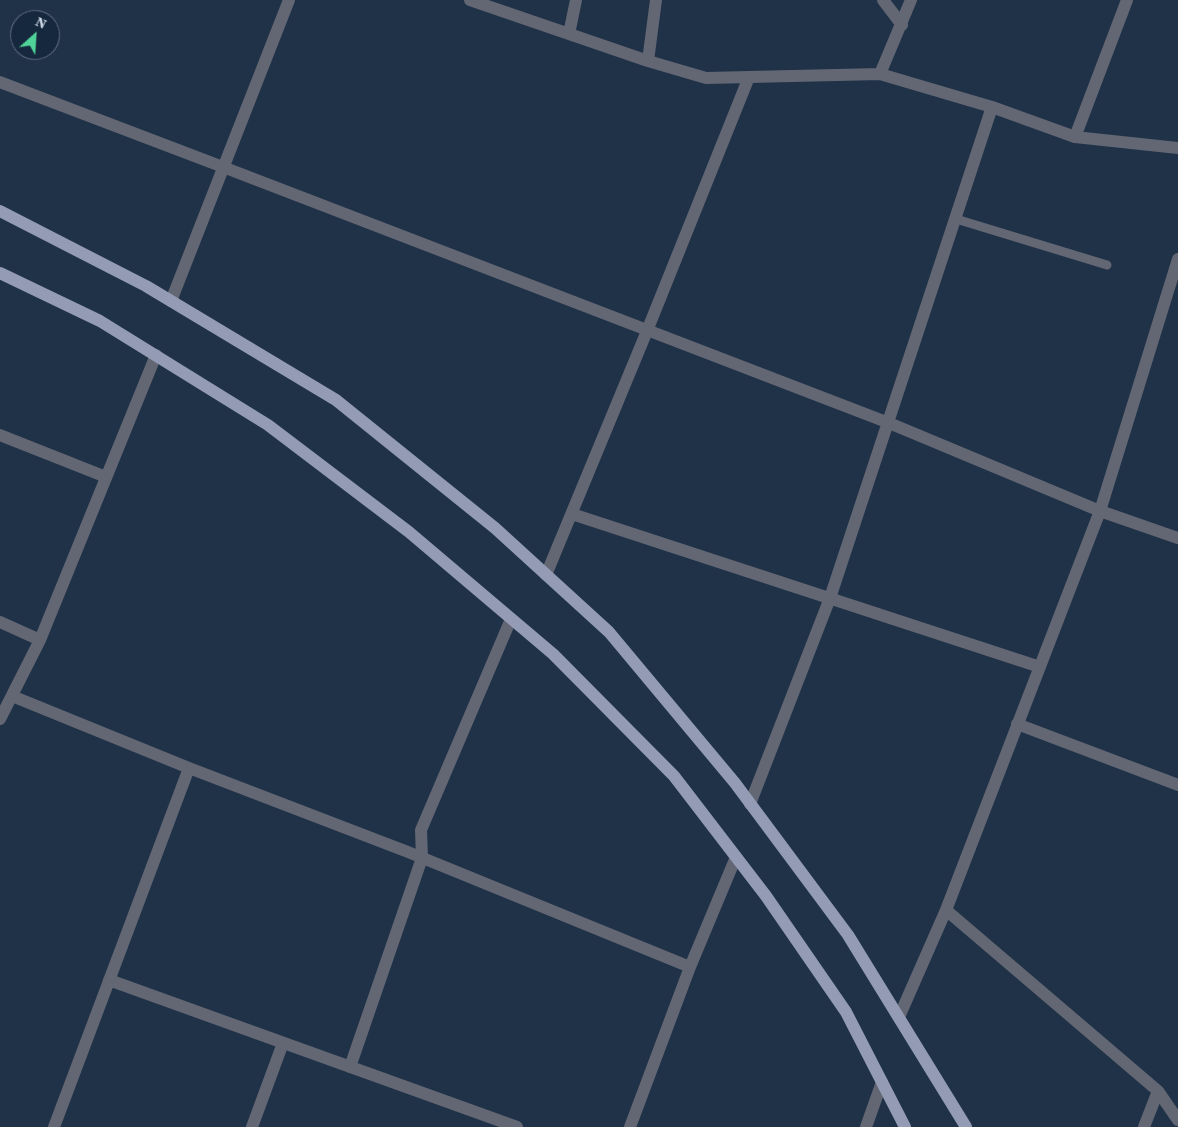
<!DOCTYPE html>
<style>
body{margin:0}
#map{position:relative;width:1178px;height:1127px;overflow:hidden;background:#203248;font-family:"Source Serif 4",serif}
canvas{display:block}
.north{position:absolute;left:10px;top:10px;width:50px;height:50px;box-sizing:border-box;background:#16283d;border:1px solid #606f81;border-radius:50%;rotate:26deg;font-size:14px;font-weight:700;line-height:20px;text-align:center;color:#cedae8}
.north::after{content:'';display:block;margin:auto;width:18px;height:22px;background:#50d398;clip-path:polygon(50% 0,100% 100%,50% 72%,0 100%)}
</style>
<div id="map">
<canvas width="1178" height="1127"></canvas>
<div class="north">N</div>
</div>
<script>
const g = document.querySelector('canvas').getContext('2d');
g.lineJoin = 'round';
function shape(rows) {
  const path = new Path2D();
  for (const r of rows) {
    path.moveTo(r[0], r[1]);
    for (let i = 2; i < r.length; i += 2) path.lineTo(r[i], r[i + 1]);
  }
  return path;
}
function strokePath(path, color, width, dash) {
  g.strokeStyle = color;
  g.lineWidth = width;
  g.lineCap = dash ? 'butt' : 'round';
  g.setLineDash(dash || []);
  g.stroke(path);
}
strokePath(shape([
 [956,219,1107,265]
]), '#636774', 9);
strokePath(shape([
 [470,0,648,61,706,78,880,74,992,107,1075,137,1178,148],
 [883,0,902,25],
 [569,34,576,0],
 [648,61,656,0],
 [880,74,911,0],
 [0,82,223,167,889,423,1100,511,1178,538],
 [1075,137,1127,0],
 [171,301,289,0],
 [0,435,106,477],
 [572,514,1040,667],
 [546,575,647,331,749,77],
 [0,622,40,640],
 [12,696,189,768,408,852,690,967],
 [0,719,40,640,156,355],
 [1017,724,1178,785],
 [750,804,830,598,992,107],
 [946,910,1158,1091,1178,1120],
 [109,980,517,1127],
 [899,1017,946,910,1100,511,1178,259],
 [350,1067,422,858,421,830,511,619],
 [54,1127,189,768],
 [252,1127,283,1043],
 [630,1127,690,967,736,857],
 [866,1127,882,1082],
 [1144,1127,1158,1091]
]), '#636774', 12);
strokePath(shape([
 [0,211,146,286,336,400,495,528,609,632,735,783,848,935,966,1127],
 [0,273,100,321,268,425,409,532,553,654,674,776,766,896,846,1012,905,1127]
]), '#939bb5', 12);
</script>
